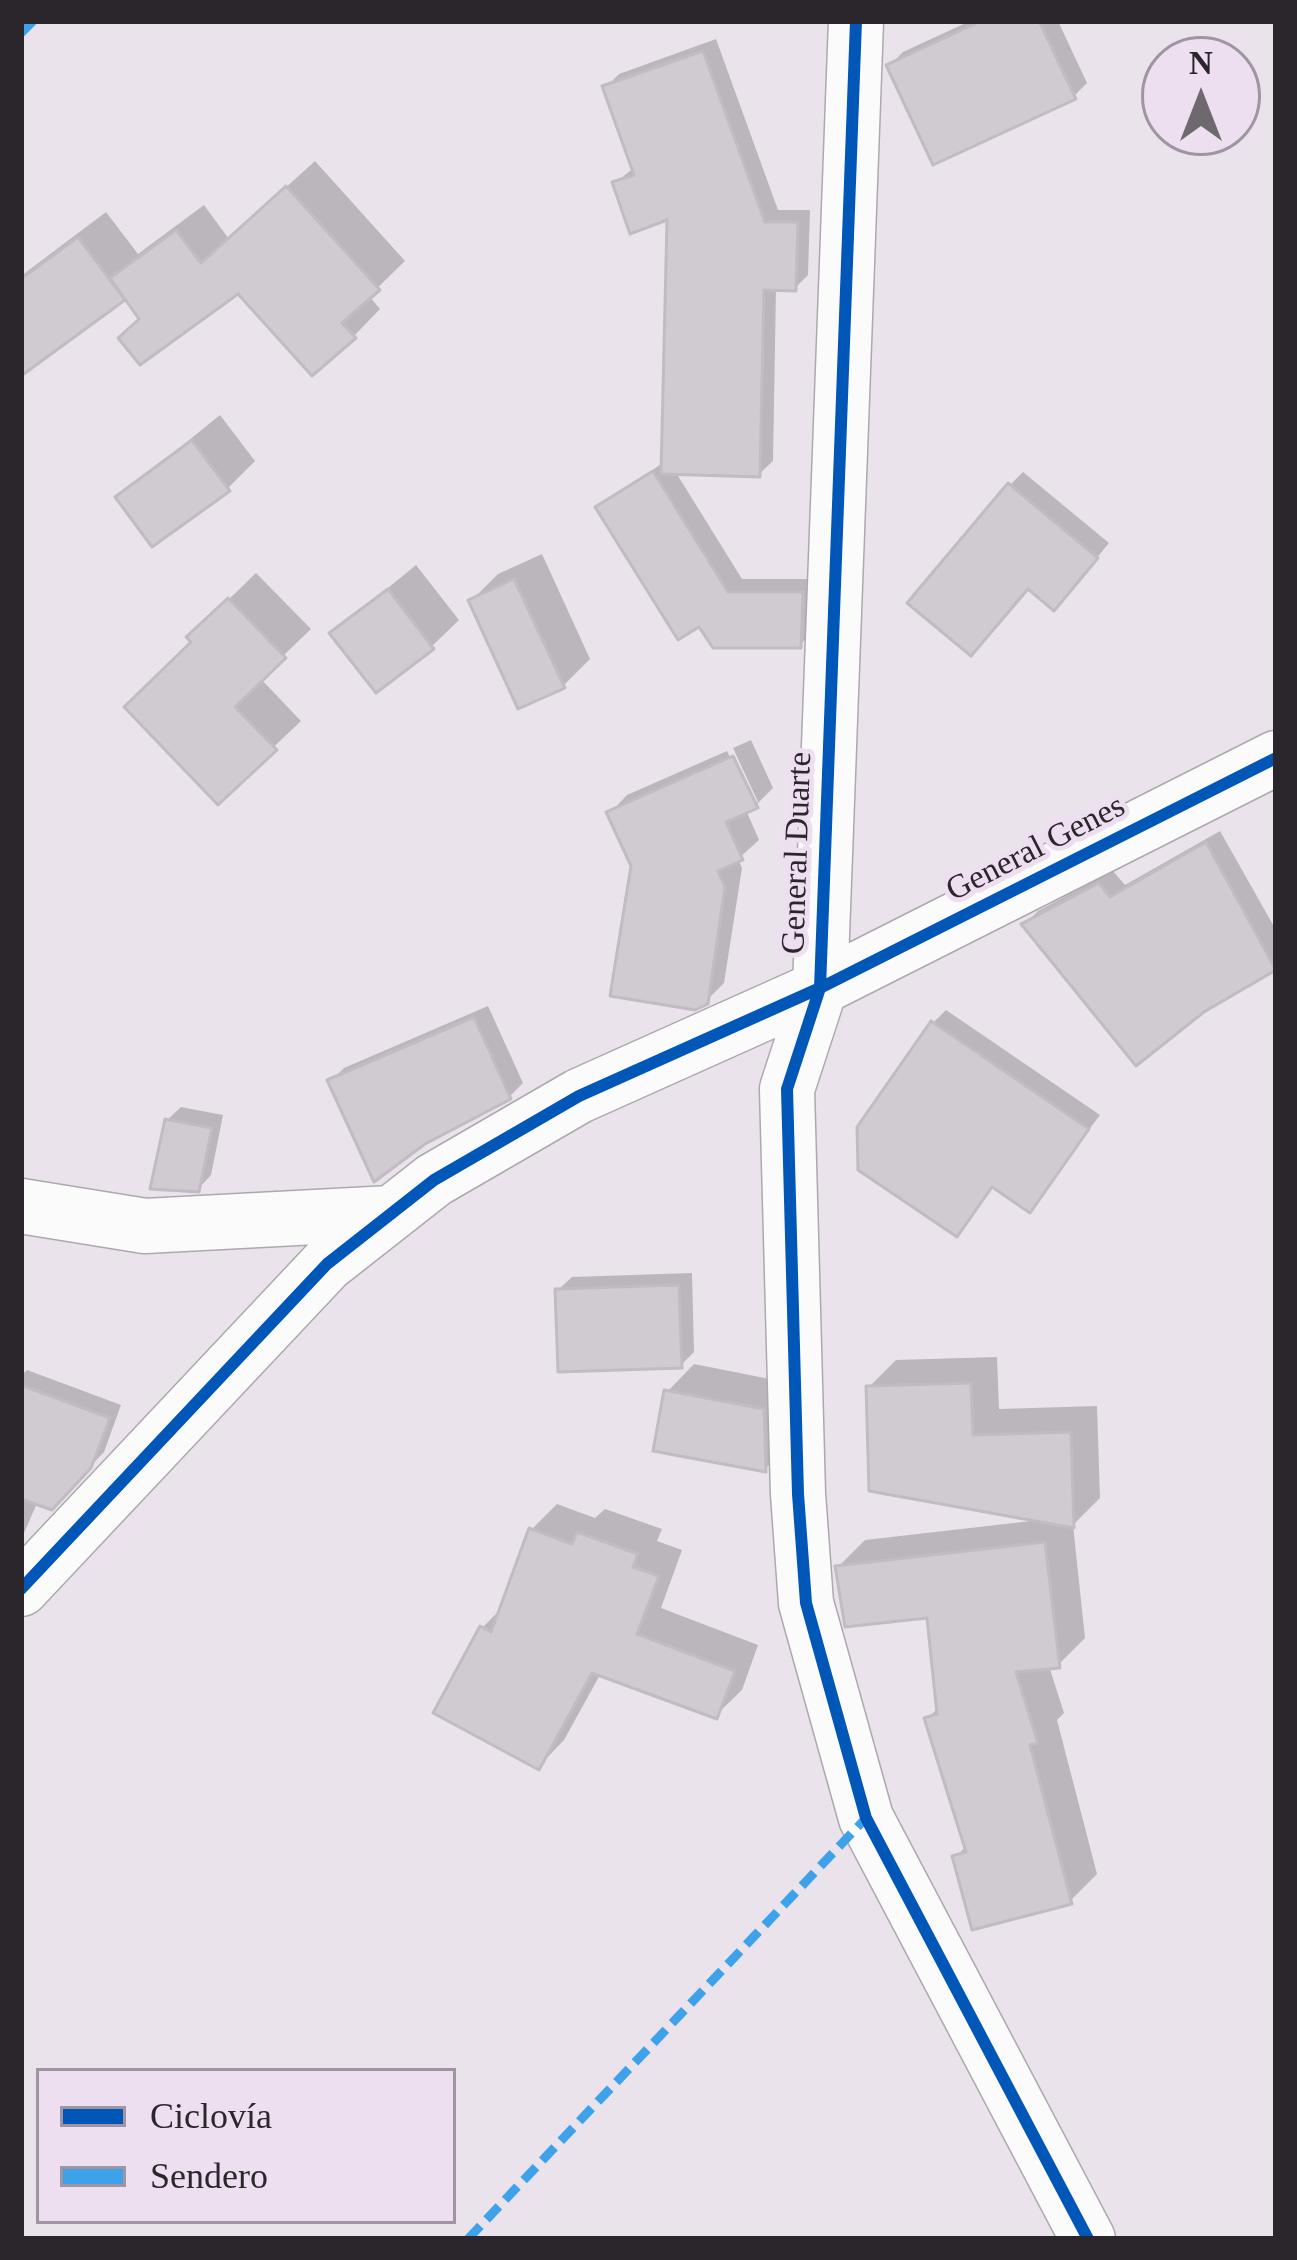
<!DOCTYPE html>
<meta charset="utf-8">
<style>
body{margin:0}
#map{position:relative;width:1297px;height:2260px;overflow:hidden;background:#eae3ec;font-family:Georgia,serif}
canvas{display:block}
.frame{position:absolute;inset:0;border:24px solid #2b262c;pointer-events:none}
.legend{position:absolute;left:36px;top:2068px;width:420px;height:156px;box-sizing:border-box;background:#eddff0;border:3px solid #9f95a2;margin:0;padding:15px 21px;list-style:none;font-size:36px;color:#2b262c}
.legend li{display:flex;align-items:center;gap:24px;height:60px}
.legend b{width:60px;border:3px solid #9f95a2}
.north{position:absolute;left:1141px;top:36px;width:120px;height:120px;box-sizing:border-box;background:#eddff0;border:3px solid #9f95a2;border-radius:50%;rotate:0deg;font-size:33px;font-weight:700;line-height:48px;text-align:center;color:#2b262c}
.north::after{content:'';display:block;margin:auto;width:42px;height:54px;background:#6e686f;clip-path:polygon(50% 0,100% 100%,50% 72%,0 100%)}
</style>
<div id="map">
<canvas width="1297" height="2260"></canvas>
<div class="frame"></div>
<ul class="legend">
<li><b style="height:15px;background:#0057b8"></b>Ciclovía</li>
<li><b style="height:15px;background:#3ea2eb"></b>Sendero</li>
</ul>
<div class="north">N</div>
</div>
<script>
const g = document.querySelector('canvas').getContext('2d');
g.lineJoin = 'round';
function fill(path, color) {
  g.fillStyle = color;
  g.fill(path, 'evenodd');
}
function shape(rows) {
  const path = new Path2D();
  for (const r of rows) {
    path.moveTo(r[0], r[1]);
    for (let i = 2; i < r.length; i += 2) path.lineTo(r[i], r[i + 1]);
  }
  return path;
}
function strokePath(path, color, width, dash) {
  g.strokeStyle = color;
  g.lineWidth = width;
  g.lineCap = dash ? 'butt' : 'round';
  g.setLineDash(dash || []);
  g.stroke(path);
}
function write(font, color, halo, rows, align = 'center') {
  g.font = font + ' Georgia,serif';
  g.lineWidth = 10;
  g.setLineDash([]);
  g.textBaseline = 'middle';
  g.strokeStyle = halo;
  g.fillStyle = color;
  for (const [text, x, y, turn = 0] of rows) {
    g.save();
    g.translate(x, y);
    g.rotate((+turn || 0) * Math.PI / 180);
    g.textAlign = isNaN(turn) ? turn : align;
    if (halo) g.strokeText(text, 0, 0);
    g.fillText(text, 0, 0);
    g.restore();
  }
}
fill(shape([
 [970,21,1058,21,1087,83,1074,96,890,65,903,52],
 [716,39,778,210,810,210,808,275,795,288,776,287,773,461,759,474,675,471,742,579,815,579,813,631,800,645,599,508,664,462,670,216,615,183,635,167,606,87,619,74],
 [315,161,405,261,369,296,380,309,354,336,238,290,143,318,125,295,40,359,21,333,21,276,106,212,138,254,204,205,229,239],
 [220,415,255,461,228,488,153,543,119,497],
 [1023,472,1109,543,1067,594,1010,485],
 [542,554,590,659,563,686,471,601,498,574],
 [416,565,459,620,432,646,333,633],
 [256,573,311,629,260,678,301,721,218,800,190,637],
 [751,740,773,788,756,805,746,810,759,840,738,859,742,868,724,983,706,1001,610,813,627,795,727,751,752,802,758,802,733,748],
 [1220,831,1276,930,1276,967,1202,1009,1025,924,1038,911,1113,871,1125,885],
 [488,1006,523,1083,510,1096,331,1081,344,1068],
 [946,1010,1100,1115,1029,1209,994,1185,957,1233,933,1023],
 [181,1107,223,1115,211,1175,198,1189,167,1120],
 [692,1273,694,1352,681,1365,558,1290,572,1277],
 [997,1357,999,1409,1097,1406,1100,1498,1073,1525,1085,1638,1058,1665,1049,1666,1064,1713,1057,1720,1097,1874,1070,1901,956,1857,967,1845,928,1718,939,1707,929,1614,838,1567,865,1540,1040,1520,869,1387,896,1360],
 [694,1364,790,1383,792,1442,765,1469,667,1392],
 [27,1370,121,1405,104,1452,52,1506,38,1501,21,1540,21,1376],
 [557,1504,595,1518,605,1509,662,1529,657,1541,682,1550,661,1608,758,1645,742,1690,716,1715,601,1673,564,1740,539,1766,482,1628,503,1607,531,1530]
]), '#0003');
const building = shape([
 [981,21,1039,21,1076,99,933,165,886,65,981,21],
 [703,51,765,222,798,222,796,291,764,290,760,477,661,474,667,220,630,234,612,182,634,175,602,86,703,51],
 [286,186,380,290,342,323,356,338,312,376,238,294,140,365,118,338,139,319,110,278,176,230,201,263,286,186],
 [78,237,125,300,21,376,21,279,78,237],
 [192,440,230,491,152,547,115,497,192,440],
 [653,471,728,592,803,592,801,648,713,648,699,627,678,640,595,507,653,471],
 [1008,483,1098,558,1054,611,1028,589,971,656,907,603,1008,483],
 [514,579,565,688,518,709,468,600,514,579],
 [388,589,434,649,376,693,329,633,388,589],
 [228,598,286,658,235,707,277,750,218,805,124,707,191,642,186,637,228,598],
 [733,756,758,808,726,822,743,860,718,871,725,887,708,1004,695,1010,610,996,631,866,606,812,733,756],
 [1206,842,1276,970,1204,1012,1136,1066,1021,924,1099,883,1110,897,1206,842],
 [474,1017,511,1099,425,1144,374,1182,327,1080,474,1017],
 [931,1021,1089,1129,1030,1213,992,1187,957,1237,858,1170,857,1127,931,1021],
 [165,1119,212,1128,199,1192,150,1189,165,1119],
 [679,1285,682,1368,558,1372,555,1289,679,1285],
 [971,1383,973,1435,1071,1432,1074,1528,869,1491,866,1386,971,1383],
 [21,1385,110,1418,91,1468,52,1510,21,1499,21,1385],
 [664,1390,764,1409,766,1472,653,1451,664,1390],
 [529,1528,572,1544,577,1532,638,1554,633,1567,659,1576,637,1634,735,1671,717,1719,592,1673,539,1770,433,1713,480,1626,491,1632,529,1528],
 [1045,1542,1060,1668,1016,1672,1038,1743,1030,1745,1072,1904,972,1930,952,1856,966,1852,924,1718,937,1714,927,1618,845,1627,835,1566,1045,1542]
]);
fill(building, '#d0cad1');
strokePath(building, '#c1bbc3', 3);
const minor = shape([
 [856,21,820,988,787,1089,798,1494,806,1603,866,1818,1088,2239],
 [21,1206,145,1226,391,1213],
 [21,1589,327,1264,434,1180,579,1096,820,988,1276,758]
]);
strokePath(minor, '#ada8ae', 57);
strokePath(minor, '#fcfbfc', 54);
strokePath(shape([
 [21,33,33,21],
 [468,2239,866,1818]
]), '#3ea2eb', 9, [18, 9]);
strokePath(shape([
 [856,21,820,988,787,1089,798,1494,806,1603,866,1818,1088,2239],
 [21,1589,327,1264,434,1180,579,1096,820,988,1276,758]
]), '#0057b8', 12);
write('33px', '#2b262c', '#eddff0', [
 ["General Genes",1036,849,-27],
 ["General Duarte",798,853,-88]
]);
</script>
